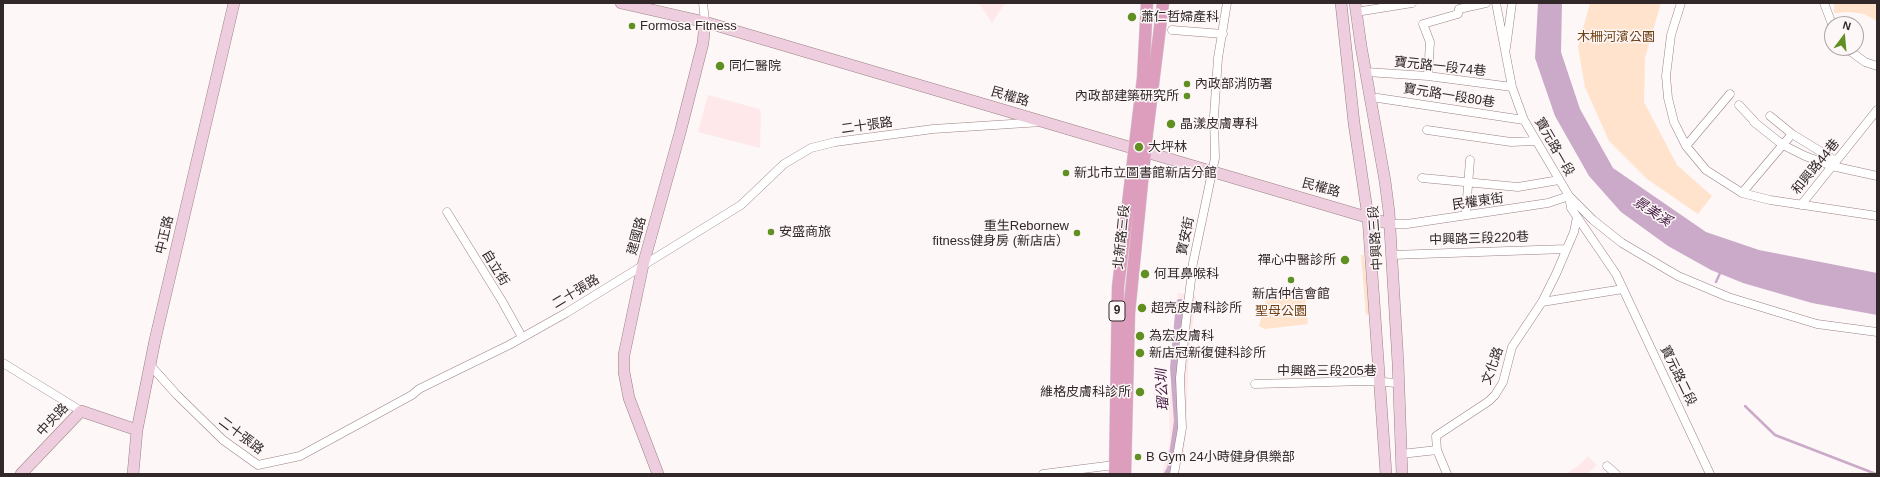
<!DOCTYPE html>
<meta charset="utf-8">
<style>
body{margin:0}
#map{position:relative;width:1880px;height:477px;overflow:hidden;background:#fdf7f7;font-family:Helvetica,sans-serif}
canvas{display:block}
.frame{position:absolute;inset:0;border:4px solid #322829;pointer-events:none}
.north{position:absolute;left:1824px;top:16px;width:40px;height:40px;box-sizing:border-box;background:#fdf7f7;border:1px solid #aca4a5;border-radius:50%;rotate:16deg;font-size:11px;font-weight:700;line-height:16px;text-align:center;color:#322829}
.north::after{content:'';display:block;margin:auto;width:14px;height:18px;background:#618f22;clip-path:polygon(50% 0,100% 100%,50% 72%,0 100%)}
</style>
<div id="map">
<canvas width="1880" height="477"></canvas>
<div class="frame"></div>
<div class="north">N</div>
</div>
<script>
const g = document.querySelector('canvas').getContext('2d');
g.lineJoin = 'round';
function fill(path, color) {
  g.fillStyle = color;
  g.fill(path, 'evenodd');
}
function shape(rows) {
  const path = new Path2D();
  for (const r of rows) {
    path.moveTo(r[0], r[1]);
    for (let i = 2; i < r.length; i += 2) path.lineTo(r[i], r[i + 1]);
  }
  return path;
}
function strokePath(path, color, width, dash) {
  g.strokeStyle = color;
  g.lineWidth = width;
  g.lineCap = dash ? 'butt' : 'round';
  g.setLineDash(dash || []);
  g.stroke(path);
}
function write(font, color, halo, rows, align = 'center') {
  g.font = font + ' Helvetica,"Noto Sans TC",sans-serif';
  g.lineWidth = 3;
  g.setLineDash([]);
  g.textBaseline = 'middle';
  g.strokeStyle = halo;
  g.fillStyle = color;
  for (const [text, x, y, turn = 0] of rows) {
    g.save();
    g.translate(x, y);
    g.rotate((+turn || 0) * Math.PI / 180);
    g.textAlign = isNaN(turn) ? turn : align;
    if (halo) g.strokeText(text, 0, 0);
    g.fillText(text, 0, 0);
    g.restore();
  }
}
fill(shape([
 [979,3,1005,3,992,23],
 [708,95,759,109,761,114,760,148,698,132],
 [1178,293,1196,296,1188,365,1186,434,1183,456,1177,474,1162,474,1170,443,1169,409],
 [1588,456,1597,465,1587,474,1566,474,1578,466]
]), '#fee8e9');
fill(shape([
 [1590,3,1661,3,1645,58,1644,102,1677,165,1712,196,1698,214,1647,179,1609,141,1585,87,1578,47],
 [1834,3,1877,3,1877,21,1864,14,1849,12,1834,13],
 [1361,255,1364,255,1369,314,1366,315],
 [1268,294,1305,297,1308,324,1265,329,1259,326]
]), '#ffe3cd');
fill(shape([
 [1538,3,1562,3,1561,52,1580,109,1613,168,1706,232,1759,250,1877,273,1877,315,1812,303,1743,283,1711,270,1668,246,1621,212,1589,176,1555,116,1535,58]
]), '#cbaac9');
strokePath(shape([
 [1716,282,1721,271],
 [1745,406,1775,435,1876,474]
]), '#cbaac9', 2.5);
strokePath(shape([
 [1168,474,1171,469,1178,421,1174,368,1180,303]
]), '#cbaac9', 8);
const street = shape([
 [703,3,705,22],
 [1496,3,1512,87,1524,120,1569,196,1571,208,1616,274,1710,474],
 [1681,3,1671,35,1666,76,1668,98,1674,122,1686,146,1706,170,1742,193,1770,200,1877,216],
 [1824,3,1832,24],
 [1356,12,1412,3],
 [1172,30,1223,34],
 [1506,48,1512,3],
 [1846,48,1865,62,1877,66],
 [1366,72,1428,76,1512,87],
 [1428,76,1430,42,1423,24,1458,14,1459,9,1486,3],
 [1370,99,1378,98,1524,120],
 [1739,105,1754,121],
 [1770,116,1792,134,1836,161],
 [1754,122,1783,145,1805,156,1832,166,1877,176],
 [1427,130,1511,142,1535,141],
 [1686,146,1730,94],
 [1422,178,1518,187,1559,180],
 [1742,193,1792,134],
 [1569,196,1593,220,1622,243,1678,276,1728,297,1817,324,1877,332],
 [1801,205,1877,110],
 [447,212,502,301,522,337],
 [1468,215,1466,211,1470,160],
 [1390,224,1407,224,1548,203,1569,196],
 [1392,255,1566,249],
 [1542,302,1623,289],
 [3,363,81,411],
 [150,365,177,395,223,440,258,465,300,456,412,395,419,389,509,345,566,313,741,205,784,164,811,148,835,142,933,129,1042,122],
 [1255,384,1366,381,1398,383],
 [1437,450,1447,474],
 [1401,454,1437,450,1436,436,1489,401,1495,395,1503,382,1512,347,1542,302,1556,274,1574,232,1577,217],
 [1607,466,1616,474],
 [1043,474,1114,465],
 [1174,474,1182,428,1180,378,1185,330,1193,263,1215,158,1214,116,1218,58,1227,3]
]);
const secondary = shape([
 [621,3,705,22,1390,224],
 [1341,3,1354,123,1368,217,1386,474],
 [1355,3,1361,46,1385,181,1389,212,1398,363,1402,474],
 [21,474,81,411,137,430],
 [133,474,137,430,155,340,234,3],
 [658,474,629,398,624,372,624,355,643,265,680,133,703,43,705,22]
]);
const primary = shape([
 [1115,474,1118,287,1143,78,1147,3],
 [1125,474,1129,313,1147,133,1163,3]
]);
strokePath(street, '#9b8283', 9);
strokePath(secondary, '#9b8283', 12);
strokePath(primary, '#d6d4d4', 13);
strokePath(street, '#fff', 8);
strokePath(secondary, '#eecede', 11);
strokePath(primary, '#dd9ebe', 12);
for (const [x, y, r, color] of [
 [1132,17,5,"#618f22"],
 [632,26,4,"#618f22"],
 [720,66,5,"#618f22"],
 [1187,84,4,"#618f22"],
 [1187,96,4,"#618f22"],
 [1171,124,5,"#618f22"],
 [1139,147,5,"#618f22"],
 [1066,173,4,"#618f22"],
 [771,232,4,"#618f22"],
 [1077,233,4,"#618f22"],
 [1345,260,5,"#618f22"],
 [1145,274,5,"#618f22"],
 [1291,280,4,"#618f22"],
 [1142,308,5,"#618f22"],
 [1140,336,5,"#618f22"],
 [1140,353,5,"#618f22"],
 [1140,392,5,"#618f22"],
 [1138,457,4,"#618f22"]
]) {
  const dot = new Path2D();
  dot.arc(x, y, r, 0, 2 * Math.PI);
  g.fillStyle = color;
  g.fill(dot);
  strokePath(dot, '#fdf7f7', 1.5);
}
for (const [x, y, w] of [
 [1117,311,16]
]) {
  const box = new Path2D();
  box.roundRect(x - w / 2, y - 10, w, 20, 3);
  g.fillStyle = '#fdf7f7';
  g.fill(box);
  strokePath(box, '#322829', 1);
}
write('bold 12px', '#322829', null, [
 ["9",1117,311]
]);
write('13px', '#322829', '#fdf7f7', [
 ["蕭仁哲婦產科",1141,17],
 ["Formosa Fitness",640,26],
 ["同仁醫院",729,66],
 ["內政部消防署",1195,84],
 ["內政部建築研究所",1179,96,"right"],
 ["晶漾皮膚專科",1180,124],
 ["大坪林",1148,147],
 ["新北市立圖書館新店分館",1074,173],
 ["重生Rebornew",1069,226,"right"],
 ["fitness健身房 (新店店）",1069,241,"right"],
 ["安盛商旅",779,232],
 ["禪心中醫診所",1336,260,"right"],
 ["何耳鼻喉科",1154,274],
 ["新店仲信會館",1291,294,"center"],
 ["超亮皮膚科診所",1151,308],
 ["為宏皮膚科",1149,336],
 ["新店冠新復健科診所",1149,353],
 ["維格皮膚科診所",1131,392,"right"],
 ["B Gym 24小時健身俱樂部",1146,457]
], 'left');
write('13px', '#714215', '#fdf7f7', [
 ["木柵河濱公園",1616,37],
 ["聖母公園",1281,311]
]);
write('13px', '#322829', '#fdf7f7', [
 ["寶元路一段74巷",1440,67,6],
 ["寶元路一段80巷",1449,96,9],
 ["民權路",1010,97,16],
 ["二十張路",867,126,-8],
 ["寶元路一段",1554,147,60],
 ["和興路44巷",1816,167,-51],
 ["民權路",1321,188,15],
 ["民權東街",1478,202,-8],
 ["中正路",165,235,-77],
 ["建國路",637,236,-75],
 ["寶安街",1186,236,-78],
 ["北新路三段",1122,237,-84],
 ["中興路三段",1376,238,-94],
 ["中興路三段220巷",1479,239,-2],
 ["自立街",495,268,58],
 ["二十張路",576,292,-31],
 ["文化路",1493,366,-70],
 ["中興路三段205巷",1327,371],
 ["寶元路二段",1678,376,64],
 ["中央路",53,420,-47],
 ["二十張路",241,436,37]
]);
write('italic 14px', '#4b214a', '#fdf7f7', [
 ["景美溪",1652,212,33],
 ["瑠公圳",1163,390,-93]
]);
</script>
